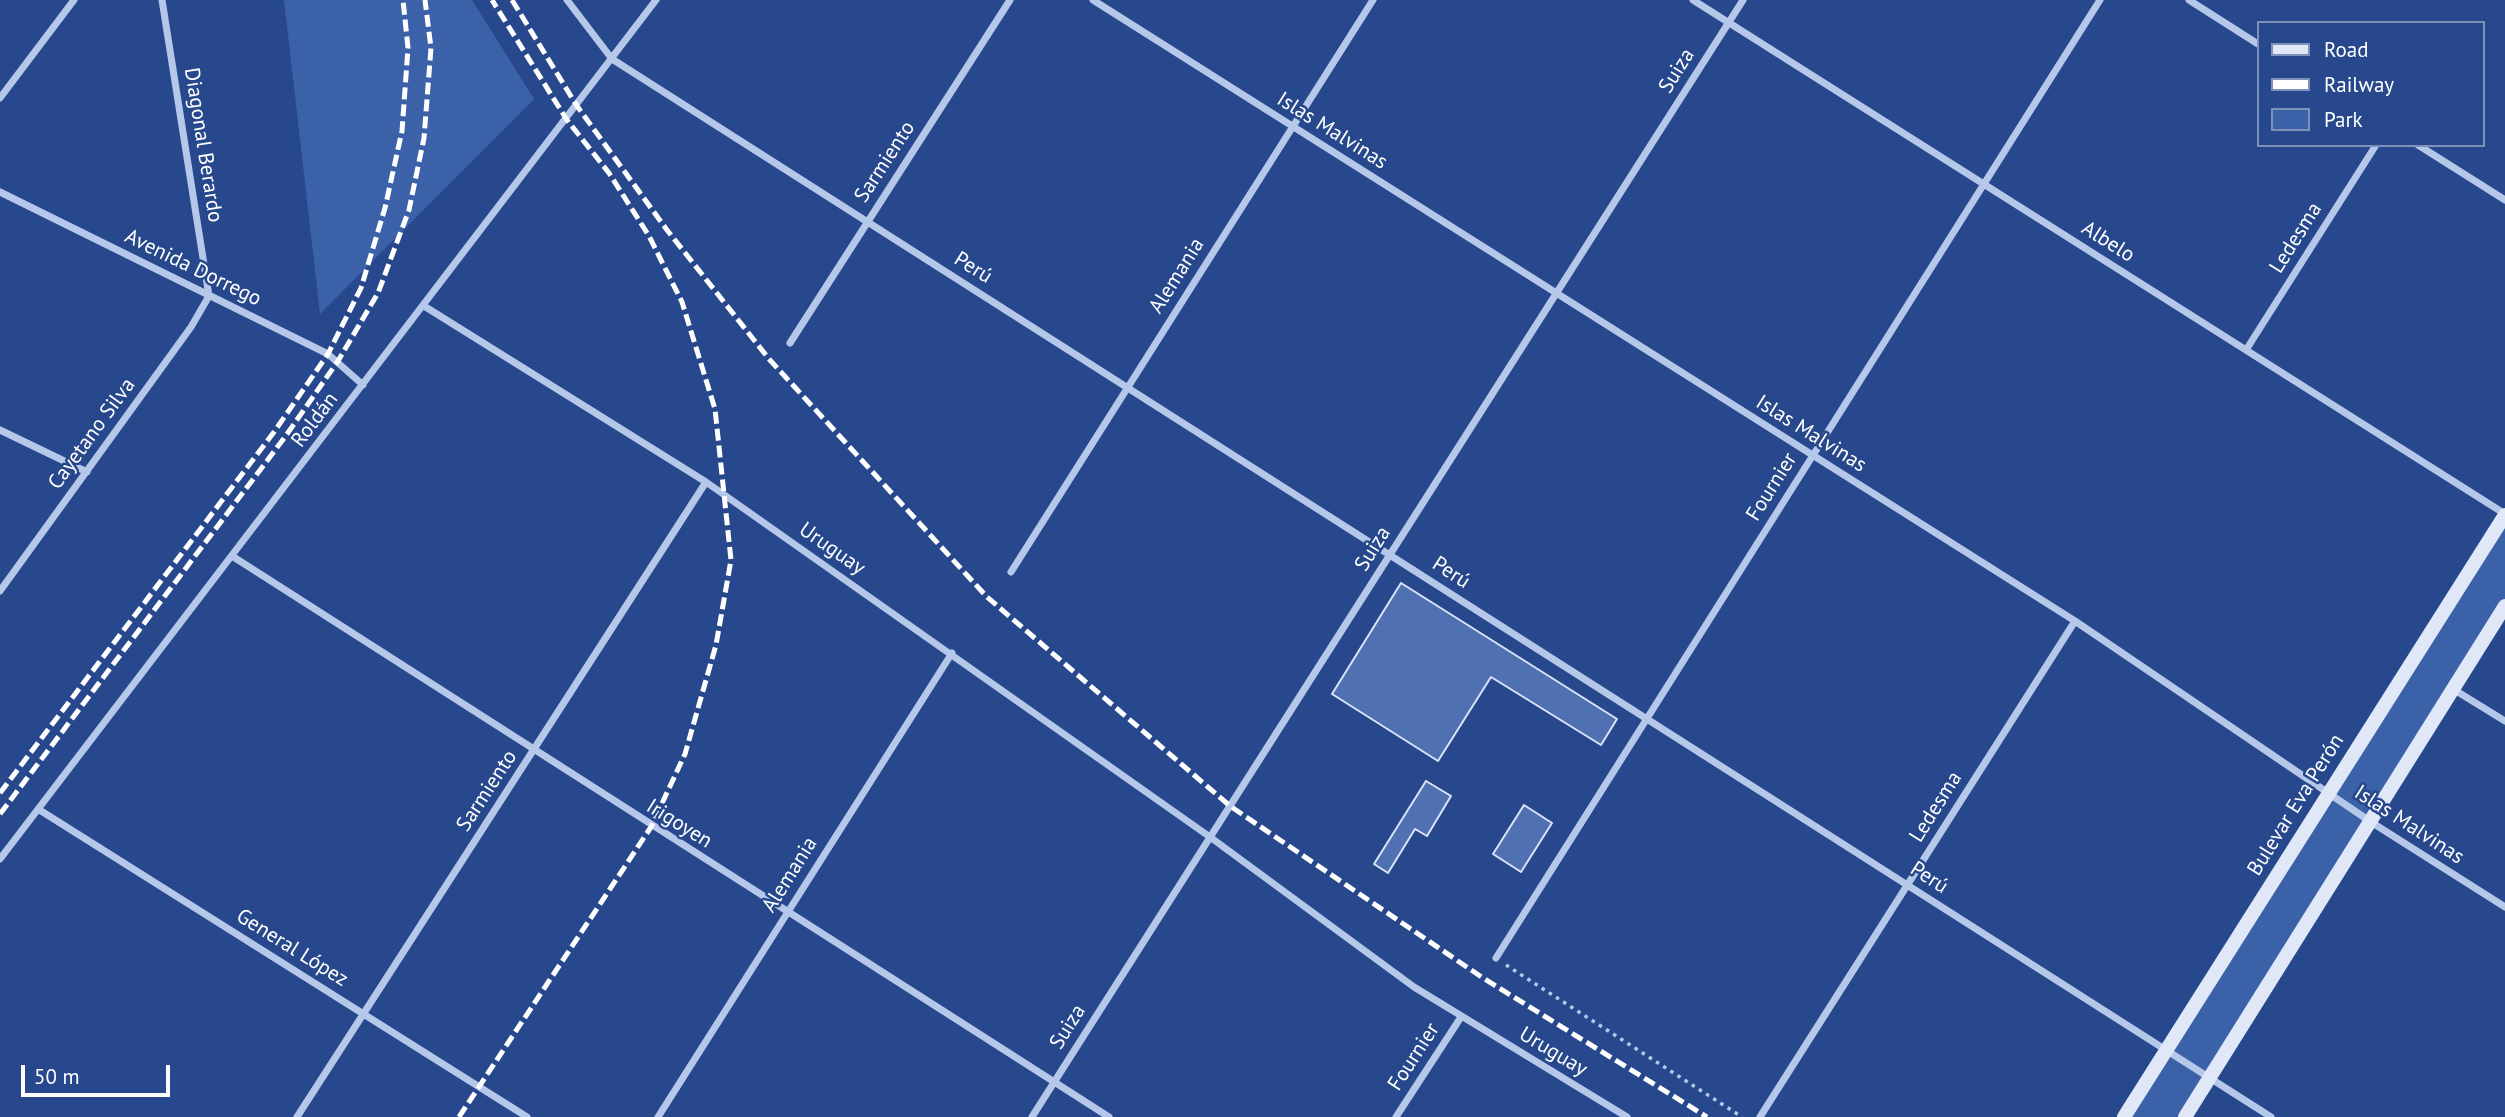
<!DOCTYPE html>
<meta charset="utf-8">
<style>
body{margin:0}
#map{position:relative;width:2505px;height:1117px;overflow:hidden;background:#27488c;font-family:"PT Sans",sans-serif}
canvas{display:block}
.legend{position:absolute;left:2257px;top:21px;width:228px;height:126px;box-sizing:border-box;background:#27488c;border:2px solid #7d91ba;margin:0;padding:9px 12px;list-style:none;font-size:21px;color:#fff}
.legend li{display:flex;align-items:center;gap:14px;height:35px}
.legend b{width:35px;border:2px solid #7d91ba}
.scale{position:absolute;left:21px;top:1065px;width:149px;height:32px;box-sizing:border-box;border:4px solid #fff;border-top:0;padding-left:9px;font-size:21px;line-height:24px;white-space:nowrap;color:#fff;-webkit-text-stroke:5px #27488c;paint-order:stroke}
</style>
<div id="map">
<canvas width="2505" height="1117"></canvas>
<ul class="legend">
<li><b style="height:9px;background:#e0e8f8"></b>Road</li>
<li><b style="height:9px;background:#fff"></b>Railway</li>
<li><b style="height:19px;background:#3b61a8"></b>Park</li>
</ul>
<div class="scale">50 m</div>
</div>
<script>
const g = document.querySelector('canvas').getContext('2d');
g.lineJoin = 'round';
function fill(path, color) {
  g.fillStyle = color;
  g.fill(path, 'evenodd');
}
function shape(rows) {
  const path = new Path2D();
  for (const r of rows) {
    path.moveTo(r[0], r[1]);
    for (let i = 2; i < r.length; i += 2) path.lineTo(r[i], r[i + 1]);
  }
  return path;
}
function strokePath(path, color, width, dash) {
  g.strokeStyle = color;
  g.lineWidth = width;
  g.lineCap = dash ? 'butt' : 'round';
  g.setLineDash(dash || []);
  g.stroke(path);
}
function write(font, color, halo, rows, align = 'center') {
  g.font = font + ' "PT Sans",sans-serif';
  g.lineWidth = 5;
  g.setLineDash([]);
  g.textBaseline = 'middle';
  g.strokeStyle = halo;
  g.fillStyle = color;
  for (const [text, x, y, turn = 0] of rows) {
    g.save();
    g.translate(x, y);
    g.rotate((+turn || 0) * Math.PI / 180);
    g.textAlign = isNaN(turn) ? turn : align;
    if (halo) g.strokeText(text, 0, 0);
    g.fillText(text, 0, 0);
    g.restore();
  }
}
fill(shape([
 [284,0,472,0,534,99,320,314],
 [2505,515,2505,606,2185,1117,2124,1117]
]), '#3b61a8');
const building = shape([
 [1401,583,1617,719,1601,745,1491,677,1438,761,1332,694,1401,583],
 [1426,781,1451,796,1427,836,1415,829,1388,873,1374,864,1426,781],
 [1524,805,1552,823,1521,872,1493,854,1524,805]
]);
fill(building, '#4f71b2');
strokePath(building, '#dae4f8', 2);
strokePath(shape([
 [1506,965,1742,1117]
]), '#b6c8ea', 3.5, [3.5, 5]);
strokePath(shape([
 [567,0,612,59,2271,1117],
 [1093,0,2075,621,2371,822,2505,907],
 [1693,0,2505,514],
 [2189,0,2258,44],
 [0,98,74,0],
 [2418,145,2505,200],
 [0,192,328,354,363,385],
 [424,306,706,482,1210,837,1414,987,1627,1117],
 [790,343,1010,0],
 [2246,350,2376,145],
 [0,430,87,472],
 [232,556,1109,1117],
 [1011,572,1373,0],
 [0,591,191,327,209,296,162,0],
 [2453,689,2505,721],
 [38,809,527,1117],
 [0,859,656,0],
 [1496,958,2100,0],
 [297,1117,706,482],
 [658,1117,952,653],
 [1032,1117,1743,0],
 [1396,1117,1461,1017],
 [1760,1117,2075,621]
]), '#b6c8ea', 7);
strokePath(shape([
 [2124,1117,2505,515],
 [2185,1117,2505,606]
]), '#e0e8f8', 14);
strokePath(shape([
 [512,0,577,106,667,230,769,359,987,597,1230,806,1483,978,1707,1117],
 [0,793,274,432,328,354,361,288,385,208,402,131,408,48,403,0],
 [0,814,285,437,338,361,378,293,409,210,424,138,431,48,425,0],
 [459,1117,651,827,685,754,716,645,731,560,715,409,682,302,649,236,609,173,567,120,492,0]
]), '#fff', 5, [12, 5]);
write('21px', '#fff', '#27488c', [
 ["Suiza",1677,71,-58],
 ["Islas Malvinas",1332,131,32],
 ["Diagonal Berardo",203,145,81],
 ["Sarmiento",885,162,-57],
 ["Ledesma",2296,238,-58],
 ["Albelo",2108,242,32],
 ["Avenida Dorrego",193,268,26],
 ["Perú",973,268,32],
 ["Alemania",1177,276,-58],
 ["Roldán",315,420,-53],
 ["Cayetano Silva",92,434,-54],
 ["Islas Malvinas",1811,434,32],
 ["Fournier",1772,487,-58],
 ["Uruguay",832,549,35],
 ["Suiza",1373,549,-58],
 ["Perú",1451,573,33],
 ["Sarmiento",487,791,-57],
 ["Bulevar Eva Perón",2296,805,-58],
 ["Ledesma",1936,807,-58],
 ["Irigoyen",679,824,32],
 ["Islas Malvinas",2409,825,33],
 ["Alemania",790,875,-58],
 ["Perú",1929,878,33],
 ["General López",292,948,32],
 ["Suiza",1068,1027,-58],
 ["Uruguay",1553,1052,31],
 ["Fournier",1414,1057,-57]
]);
</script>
